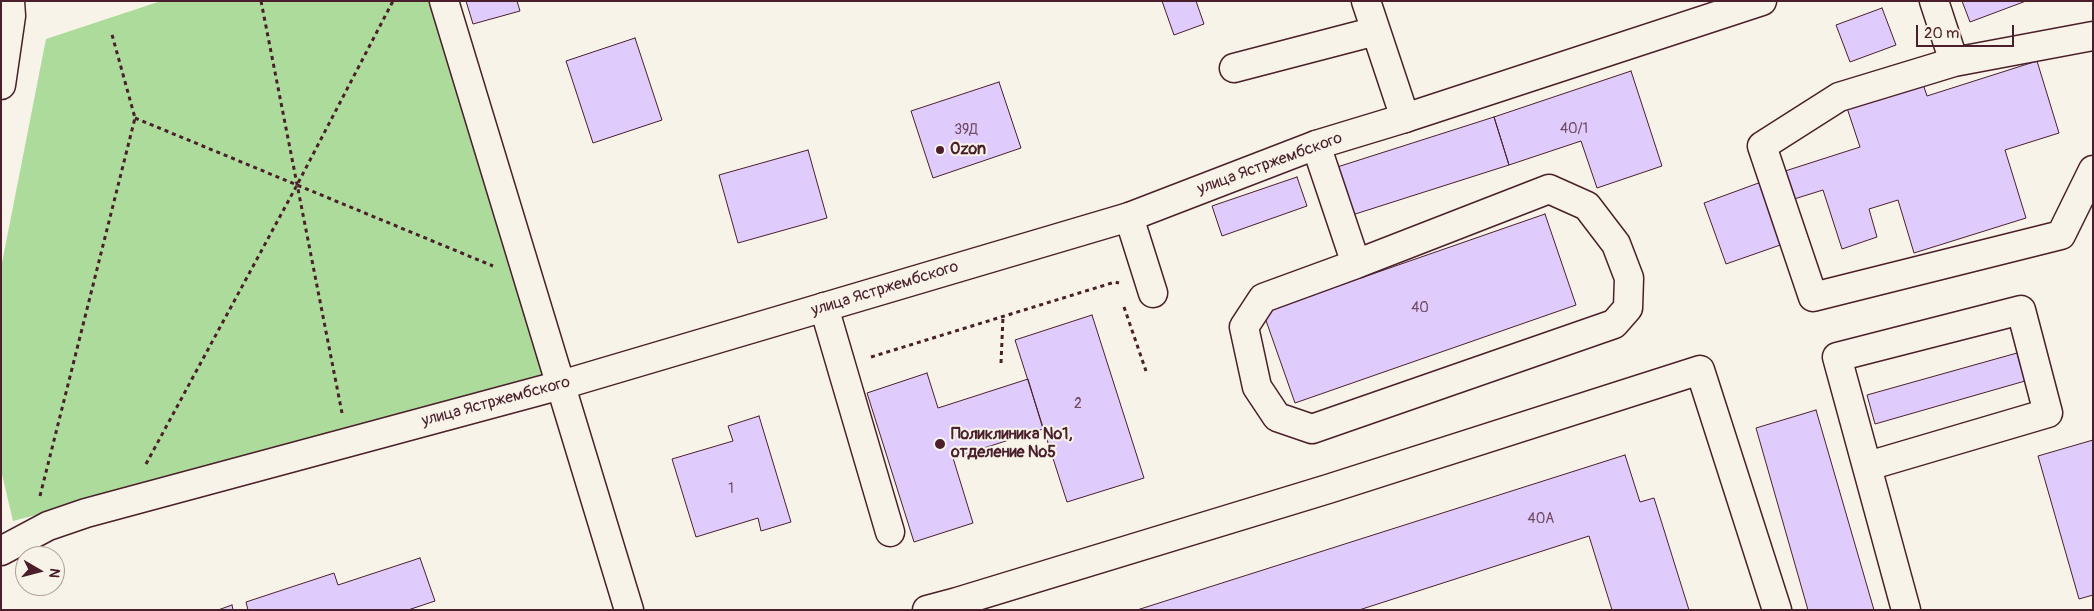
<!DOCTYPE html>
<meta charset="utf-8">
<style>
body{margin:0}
#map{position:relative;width:2094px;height:611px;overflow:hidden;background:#f7f3e8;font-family:Pangolin,sans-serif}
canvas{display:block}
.frame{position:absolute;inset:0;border:2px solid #4a1f2b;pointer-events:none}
.north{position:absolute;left:15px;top:546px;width:50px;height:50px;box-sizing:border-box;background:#f7f3e8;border:1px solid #b29e9c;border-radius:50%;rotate:98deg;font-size:14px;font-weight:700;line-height:20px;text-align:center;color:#4a1f2b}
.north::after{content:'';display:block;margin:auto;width:18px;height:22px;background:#4a1f2b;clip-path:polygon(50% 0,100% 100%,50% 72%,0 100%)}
.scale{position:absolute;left:1916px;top:25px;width:98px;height:22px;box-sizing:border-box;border:2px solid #4a1f2b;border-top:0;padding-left:6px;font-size:15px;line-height:18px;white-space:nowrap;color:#4a1f2b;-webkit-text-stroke:4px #f7f3e8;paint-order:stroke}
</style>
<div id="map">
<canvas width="2094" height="611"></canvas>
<div class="frame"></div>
<div class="north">N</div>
<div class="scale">20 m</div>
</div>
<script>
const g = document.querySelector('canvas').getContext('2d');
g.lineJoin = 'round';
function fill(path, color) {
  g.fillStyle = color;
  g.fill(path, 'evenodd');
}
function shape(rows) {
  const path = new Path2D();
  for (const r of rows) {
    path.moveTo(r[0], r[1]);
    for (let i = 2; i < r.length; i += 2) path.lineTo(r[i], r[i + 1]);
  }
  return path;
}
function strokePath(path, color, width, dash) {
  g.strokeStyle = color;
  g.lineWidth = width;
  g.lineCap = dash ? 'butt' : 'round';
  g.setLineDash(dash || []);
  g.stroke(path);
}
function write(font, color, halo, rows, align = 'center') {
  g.font = font + ' Pangolin,sans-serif';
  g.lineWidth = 4;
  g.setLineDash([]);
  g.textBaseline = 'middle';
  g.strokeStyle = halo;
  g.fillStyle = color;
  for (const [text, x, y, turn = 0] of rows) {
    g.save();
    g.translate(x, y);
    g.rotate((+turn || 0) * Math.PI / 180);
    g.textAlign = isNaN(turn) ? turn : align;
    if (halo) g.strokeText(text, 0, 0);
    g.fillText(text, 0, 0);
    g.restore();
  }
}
fill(shape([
 [161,1,439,1,554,379,13,521,1,470,1,268,46,39]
]), '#acdb9b');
const building = shape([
 [466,1,517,1,520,11,473,24,466,1],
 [1162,1,1196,1,1204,24,1174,35,1162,1],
 [1962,1,2026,1,1970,22,1962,1],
 [1882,8,1896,45,1850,62,1836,25,1882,8],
 [635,38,662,120,593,143,566,61,635,38],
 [2037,61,2059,133,2005,150,2026,218,1914,253,1898,200,1869,209,1877,237,1842,249,1823,190,1791,200,1782,172,1860,147,1846,105,1922,81,1927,96,2037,61],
 [1631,71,1662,166,1597,188,1581,141,1509,165,1494,117,1631,71],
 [999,82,1021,148,933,178,911,111,999,82],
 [1494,117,1509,165,1349,216,1331,169,1494,117],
 [808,150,827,218,738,243,719,175,808,150],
 [1297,177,1307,206,1222,236,1212,206,1297,177],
 [1764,181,1786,243,1726,264,1704,203,1764,181],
 [1545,214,1576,305,1295,403,1263,312,1545,214],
 [1092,315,1144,478,1067,502,1015,340,1092,315],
 [2017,353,2025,381,1875,424,1867,395,2017,353],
 [927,373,938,408,1028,379,1043,429,953,458,973,523,914,542,867,393,927,373],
 [1816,410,1874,610,1808,610,1756,428,1816,410],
 [759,416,791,522,761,531,758,518,696,537,672,459,733,441,728,426,759,416],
 [2093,440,2093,595,2079,599,2038,456,2093,440],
 [1625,455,1640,502,1654,498,1689,610,1612,610,1589,536,1359,610,1137,610,1625,455],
 [420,558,435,601,408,610,248,610,246,602,334,573,338,585,420,558],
 [232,605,233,610,218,610,232,605]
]);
fill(building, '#dfccfd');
strokePath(building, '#4a1f2b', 1);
const minor = shape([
 [444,1,629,610],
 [1366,1,1405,118],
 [1934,1,1954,62],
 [2093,36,1954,62,1839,97,1762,146,1813,297,2061,235,2093,170],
 [1234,68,1376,31],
 [1316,145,1356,264,1263,298,1244,327,1257,387,1277,417,1312,429,1614,324,1628,308,1629,278,1616,244,1587,206,1549,189,1356,264],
 [1129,217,1153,293],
 [824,307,890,532],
 [1868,466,2048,413,2021,310,1837,357,1906,610],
 [957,602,1328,489,1700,370,1777,610],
 [927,610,957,602,960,610]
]);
const major = shape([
 [1,85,11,16,10,1],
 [1,551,48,526,86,513,561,385,1129,217,1316,145,1405,118,1762,1]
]);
strokePath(minor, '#4a1f2b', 31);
strokePath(major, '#4a1f2b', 31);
strokePath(shape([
 [261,1,342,413],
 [135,118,493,266],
 [1124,307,1146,371],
 [871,357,1115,282,1119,283],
 [1001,363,1003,317],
 [146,464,297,185,393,1],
 [40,496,135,118,111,31]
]), '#4a1f2b', 3, [4, 4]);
strokePath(minor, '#f7f3e8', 28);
strokePath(major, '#f7f3e8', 28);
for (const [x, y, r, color] of [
 [940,150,5,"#4a1f2b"],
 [940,444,6,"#4a1f2b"]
]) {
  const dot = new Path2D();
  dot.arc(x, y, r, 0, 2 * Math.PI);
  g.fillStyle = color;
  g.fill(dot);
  strokePath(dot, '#f7f3e8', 2);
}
write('14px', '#6f4a60', null, [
 ["40/1",1574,129],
 ["39Д",966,130],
 ["40",1420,308],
 ["2",1078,404],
 ["1",731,489],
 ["40А",1541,519]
]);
write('bold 16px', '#4a1f2b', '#f7f3e8', [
 ["Ozon",950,150],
 ["Поликлиника №1,",951,435],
 ["отделение №5",951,453]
], 'left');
write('16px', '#4a1f2b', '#f7f3e8', [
 ["улица Ястржембского",1270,164,-20],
 ["улица Ястржембского",885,289,-17],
 ["улица Ястржембского",496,402,-15]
]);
</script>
